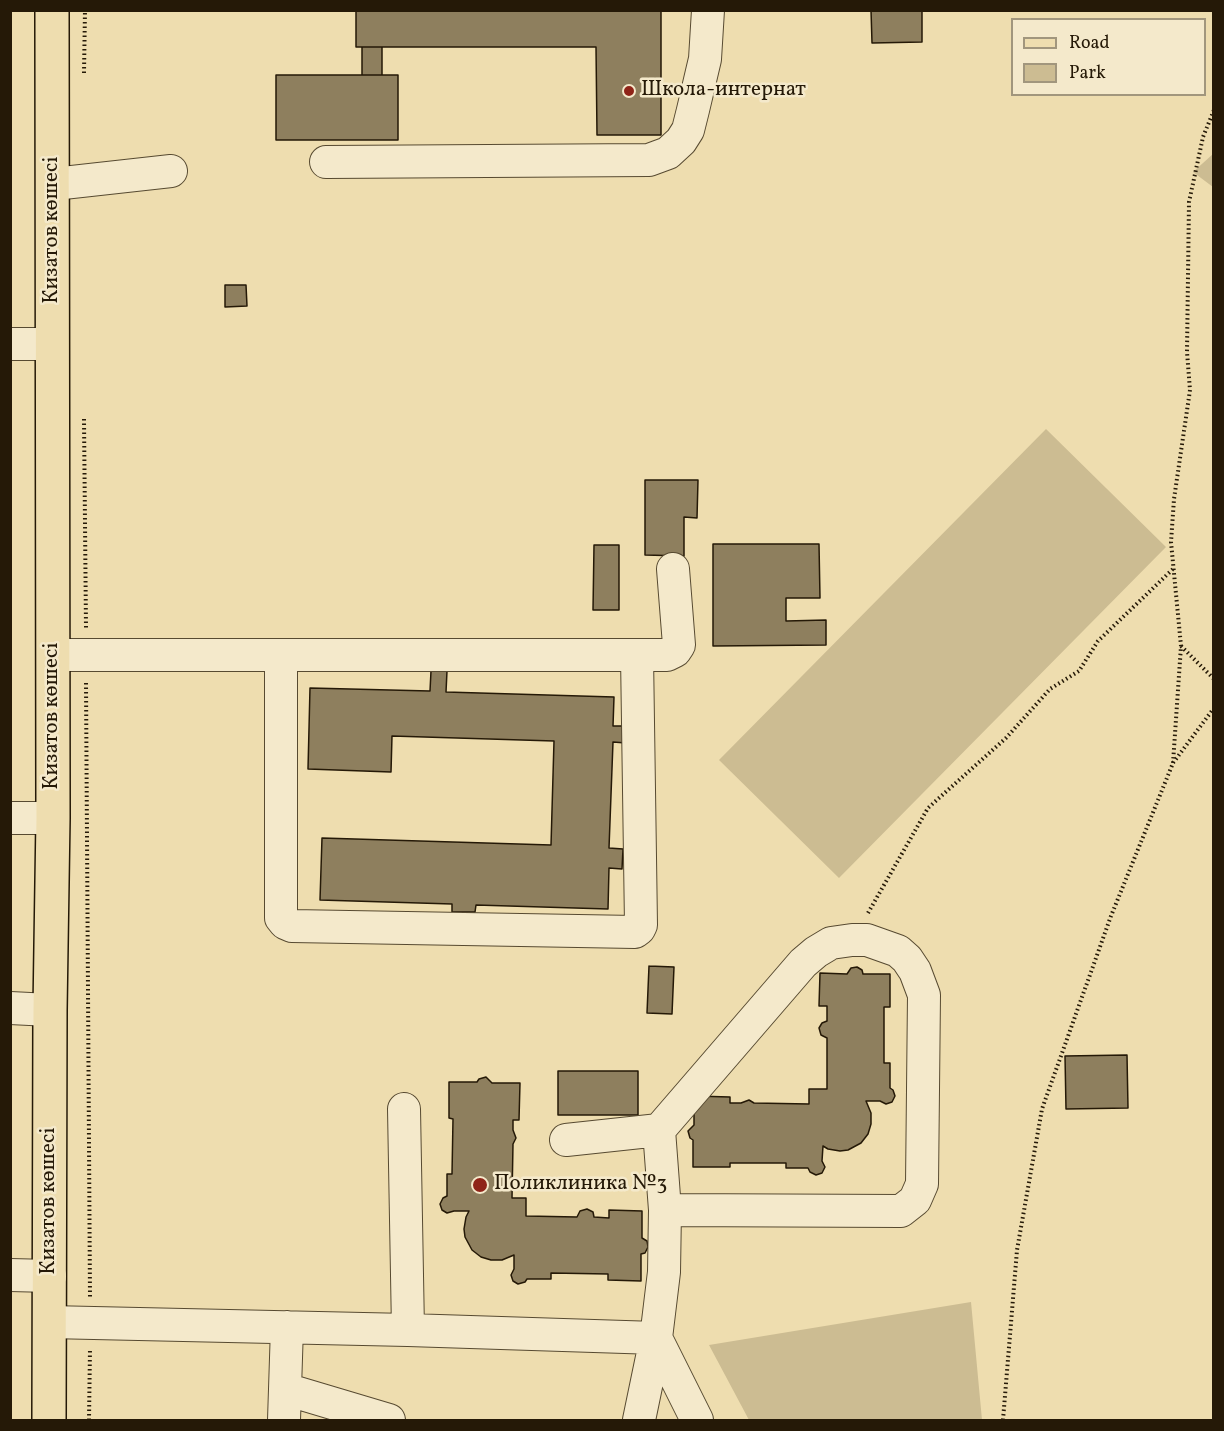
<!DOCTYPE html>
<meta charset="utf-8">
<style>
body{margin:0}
#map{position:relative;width:1224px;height:1431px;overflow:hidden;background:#eeddaf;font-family:Vollkorn,serif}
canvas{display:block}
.frame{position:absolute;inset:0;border:12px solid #251907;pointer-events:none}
.legend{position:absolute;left:1011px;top:18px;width:195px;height:78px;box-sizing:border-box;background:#f4e9cb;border:2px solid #a1967d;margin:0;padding:8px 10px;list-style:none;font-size:18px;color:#251907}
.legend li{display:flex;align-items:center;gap:12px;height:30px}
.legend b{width:30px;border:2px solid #a1967d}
</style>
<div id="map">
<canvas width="1224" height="1431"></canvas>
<div class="frame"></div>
<ul class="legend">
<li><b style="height:8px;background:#eeddaf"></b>Road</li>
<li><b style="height:16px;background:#ccbc92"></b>Park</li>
</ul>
</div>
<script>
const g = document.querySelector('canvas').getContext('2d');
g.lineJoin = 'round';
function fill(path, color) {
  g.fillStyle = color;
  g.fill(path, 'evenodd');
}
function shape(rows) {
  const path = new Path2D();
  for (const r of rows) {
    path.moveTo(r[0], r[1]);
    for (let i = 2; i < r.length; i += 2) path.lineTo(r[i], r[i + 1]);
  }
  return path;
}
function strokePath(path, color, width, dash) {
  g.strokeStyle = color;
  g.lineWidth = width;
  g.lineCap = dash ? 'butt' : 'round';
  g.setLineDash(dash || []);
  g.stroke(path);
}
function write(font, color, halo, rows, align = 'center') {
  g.font = font + ' Vollkorn,serif';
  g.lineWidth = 5;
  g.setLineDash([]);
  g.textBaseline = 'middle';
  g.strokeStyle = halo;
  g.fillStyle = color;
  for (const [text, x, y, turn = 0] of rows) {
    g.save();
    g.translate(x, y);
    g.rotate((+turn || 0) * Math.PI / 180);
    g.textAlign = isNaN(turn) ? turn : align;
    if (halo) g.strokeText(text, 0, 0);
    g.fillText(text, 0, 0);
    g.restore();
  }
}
fill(shape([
 [1213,154,1213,187,1193,172],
 [1046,429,1166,547,839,878,719,760],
 [971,1302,982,1420,749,1420,709,1345]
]), '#ccbc92');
const building = shape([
 [356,10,661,10,661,135,597,135,596,47,356,47,356,10],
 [871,10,922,10,922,42,872,43,871,10],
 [362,47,382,47,382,75,362,75,362,47],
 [276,75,398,75,398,140,276,140,276,75],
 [225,285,246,285,247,306,225,307,225,285],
 [645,480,698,480,697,518,684,517,684,556,645,555,645,480],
 [713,544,819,544,820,598,786,598,786,621,826,620,826,645,713,646,713,544],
 [594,545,619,545,619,610,593,610,594,545],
 [431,671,447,671,446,692,614,697,613,726,627,726,626,743,613,742,609,848,623,849,622,869,609,868,608,909,476,905,475,912,452,912,452,904,320,900,322,838,551,845,554,741,392,736,391,772,308,769,310,688,430,691,431,671],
 [649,966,674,967,672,1014,647,1013,649,966],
 [857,967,862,970,863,974,890,974,890,1007,884,1007,884,1063,890,1063,890,1088,893,1090,895,1096,892,1102,886,1104,880,1101,866,1101,871,1113,871,1124,868,1134,861,1143,848,1150,840,1151,828,1149,823,1146,822,1161,825,1167,822,1173,816,1175,810,1172,808,1168,786,1168,786,1163,730,1163,730,1167,693,1167,693,1140,690,1138,688,1131,694,1125,694,1096,730,1097,730,1103,741,1103,749,1100,754,1103,809,1104,809,1089,827,1089,827,1038,821,1035,819,1028,822,1023,827,1021,827,1006,819,1006,820,973,847,974,851,968,857,967],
 [1127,1055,1128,1108,1066,1109,1065,1056,1127,1055],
 [558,1071,638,1071,638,1115,558,1115,558,1071],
 [486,1077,492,1083,520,1083,519,1120,513,1120,513,1130,516,1138,513,1144,512,1198,526,1198,526,1216,577,1217,580,1211,587,1209,593,1212,594,1217,609,1218,609,1210,642,1211,642,1238,647,1241,648,1247,645,1253,641,1254,641,1281,608,1280,608,1274,551,1273,551,1279,527,1279,525,1282,518,1284,513,1281,511,1275,514,1269,514,1255,502,1260,491,1260,481,1257,472,1250,465,1237,464,1229,466,1217,469,1211,454,1211,447,1213,442,1210,440,1204,443,1198,447,1196,447,1174,452,1174,453,1119,449,1118,449,1082,477,1082,479,1079,486,1077]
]);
fill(building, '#8e7f5e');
strokePath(building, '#251907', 1.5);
const minor = shape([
 [326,162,649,160,668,153,681,141,688,130,693,110,705,59,708,10],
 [54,184,171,171],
 [10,344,52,344],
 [53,655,667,655,675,651,679,645,673,569],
 [281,655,281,918,285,923,292,926,635,932,639,929,641,925,637,655],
 [10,818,53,818],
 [10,1008,50,1010],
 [404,1109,408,1330],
 [659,1130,803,963,816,952,831,943,852,940,867,940,898,951,907,959,915,971,924,995,922,1184,915,1200,901,1211,665,1210],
 [10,1275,50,1276],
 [49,1322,408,1330,656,1338,664,1272,665,1210,659,1130,566,1140],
 [656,1338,697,1420],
 [285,1389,389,1420],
 [284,1420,287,1327],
 [639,1420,656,1338]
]);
const major = shape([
 [49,1420,50,1010,53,818,52,10]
]);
strokePath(minor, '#574a31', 34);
strokePath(major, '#251907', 36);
strokePath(shape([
 [84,73,85,10],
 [84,419,86,628],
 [1181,646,1214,679],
 [86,683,90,1297],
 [1173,763,1181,646,1171,542,1174,499,1190,390,1187,352,1189,202,1203,137,1214,110],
 [868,913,928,808,1006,738,1050,689,1079,671,1098,641,1173,569],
 [89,1420,90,1349],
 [1003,1420,1017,1250,1042,1109,1111,916,1173,763,1214,708]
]), '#251907', 4, [1.5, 3]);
strokePath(minor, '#f4e9cb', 32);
strokePath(major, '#eeddaf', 33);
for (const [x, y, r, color] of [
 [629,91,6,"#8f2418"],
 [480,1185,8,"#8f2418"]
]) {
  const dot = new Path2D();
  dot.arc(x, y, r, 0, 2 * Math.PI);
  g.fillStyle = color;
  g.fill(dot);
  strokePath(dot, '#f4e9cb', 2);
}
write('21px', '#251907', '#f4e9cb', [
 ["Школа-интернат",641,91],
 ["Поликлиника №3",494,1185]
], 'left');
write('21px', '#251907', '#f4e9cb', [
 ["Кизатов көшесі",53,230,-90],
 ["Кизатов көшесі",53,716,-90],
 ["Кизатов көшесі",50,1201,-90]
]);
</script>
